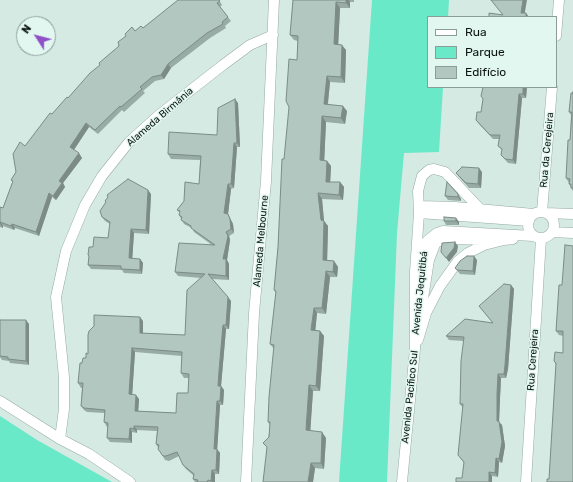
<!DOCTYPE html>
<meta charset="utf-8">
<style>
body{margin:0}
#map{position:relative;width:573px;height:482px;overflow:hidden;background:#d4eae3;font-family:Rubik,sans-serif}
canvas{display:block}
.legend{position:absolute;left:427px;top:16px;width:130px;height:72px;box-sizing:border-box;background:#e1f7f0;border:1px solid #8c9d98;margin:0;padding:5px 7px;list-style:none;font-size:12px;color:#0d1513}
.legend li{display:flex;align-items:center;gap:8px;height:20px}
.legend b{width:20px;border:1px solid #8c9d98}
.north{position:absolute;left:16px;top:16px;width:40px;height:40px;box-sizing:border-box;background:#e1f7f0;border:1px solid #8c9d98;border-radius:50%;rotate:306deg;font-size:11px;font-weight:700;line-height:16px;text-align:center;color:#0d1513}
.north::after{content:'';display:block;margin:auto;width:14px;height:18px;background:#9051c7;clip-path:polygon(50% 0,100% 100%,50% 72%,0 100%)}
</style>
<div id="map">
<canvas width="573" height="482"></canvas>
<ul class="legend">
<li><b style="height:5px;background:#fff"></b>Rua</li>
<li><b style="height:11px;background:#69e9c8"></b>Parque</li>
<li><b style="height:11px;background:#b1c7c0"></b>Edifício</li>
</ul>
<div class="north">N</div>
</div>
<script>
const g = document.querySelector('canvas').getContext('2d');
g.lineJoin = 'round';
function fill(path, color) {
  g.fillStyle = color;
  g.fill(path, 'evenodd');
}
function shape(rows) {
  const path = new Path2D();
  for (const r of rows) {
    if (r.length === 3) {
      path.moveTo(r[0] + r[2], r[1]);
      path.arc(r[0], r[1], r[2], 0, 2 * Math.PI);
      continue;
    }
    path.moveTo(r[0], r[1]);
    for (let i = 2; i < r.length; i += 2) path.lineTo(r[i], r[i + 1]);
  }
  return path;
}
function strokePath(path, color, width, dash) {
  g.strokeStyle = color;
  g.lineWidth = width;
  g.lineCap = dash ? 'butt' : 'round';
  g.setLineDash(dash || []);
  g.stroke(path);
}
function write(font, color, halo, rows, align = 'center') {
  g.font = font + ' Rubik,sans-serif';
  g.lineWidth = 3;
  g.setLineDash([]);
  g.textBaseline = 'middle';
  g.strokeStyle = halo;
  g.fillStyle = color;
  for (const [text, x, y, turn = 0] of rows) {
    g.save();
    g.translate(x, y);
    g.rotate((+turn || 0) * Math.PI / 180);
    g.textAlign = isNaN(turn) ? turn : align;
    if (halo) g.strokeText(text, 0, 0);
    g.fillText(text, 0, 0);
    g.restore();
  }
}
fill(shape([
 [372,0,449,0,448,17,428,17,428,87,443,87,439,152,404,153,397,233,387,482,339,482],
 [0,416,37,440,112,482,0,482]
]), '#69e9c8');
const street = shape([
 [556,36,559,0],
 [419,206,455,207,534,214],
 [541,225,13],
 [542,212,552,87],
 [419,213,529,221],
 [546,213,573,214],
 [552,232,573,233],
 [422,262,423,249,427,241,437,233,443,231,533,236],
 [420,318,429,260,436,242,451,239,490,240],
 [418,340,426,313,440,286,458,261,468,253,484,245,504,240,513,239],
 [0,401,60,439,89,454,130,482],
 [60,439,64,409,64,377,56,297,66,251,85,205,102,176,129,142,159,115,223,65,250,45,273,35],
 [246,482,254,313,266,181,274,0],
 [402,482,415,349,415,272,419,213,418,191,422,176,429,170,434,169,445,172,481,210],
 [526,482,541,239]
]);
strokePath(street, '#95aaa3', 11);
strokePath(street, '#fff', 10);
fill(shape([
 [219,0,222,5,220,7,231,21,225,26,226,28,210,38,171,68,164,79,155,81,143,91,145,93,124,112,122,110,98,134,89,127,74,150,82,158,63,183,65,187,56,200,52,197,39,236,15,228,14,230,3,226,3,228,0,227,0,207,3,208,13,181,11,180,16,172,25,146,52,114,68,98,100,65,135,31],
 [293,0,354,0,354,2,350,2,350,8,340,8,338,44,346,50,345,83,330,82,328,105,347,111,345,124,326,122,324,161,327,161,331,166,330,182,340,182,344,187,343,200,322,199,324,221,328,226,327,260,334,261,338,267,337,277,330,277,326,314,317,313,315,330,320,331,324,336,320,391,313,391,310,431,326,438,324,469,315,468,313,482,263,482,270,425,268,422,274,349,270,344,276,293,274,290,278,247,284,159,297,60,298,41,294,40,290,35],
 [527,87,526,98,522,98,516,164,508,163,501,155,502,150,498,146,499,139,493,139,479,124,476,120,481,112,483,99],
 [573,92,573,191,569,184,569,183,566,178,570,140,571,115,569,112],
 [238,103,240,147,237,147,234,188,231,189,228,214,233,224,234,233,229,236,230,240,227,260,229,264,229,280,212,279,231,301,229,329,226,329,222,375,221,386,224,390,223,405,220,405,217,449,220,453,219,474,215,474,215,482,195,482,193,479,194,476,186,469,183,465,179,456,169,461,165,460,156,444,157,431,137,430,137,433,132,432,132,443,110,442,107,438,108,427,107,427,104,422,105,413,87,412,84,410,81,406,82,388,81,388,78,383,82,363,88,354,143,321,143,333,185,335,201,278,178,276,175,272,212,245,194,232,192,228,184,224,179,215,180,213,177,210,199,184,200,160,171,159,168,154,217,135],
 [135,352,182,356,181,373,184,378,189,378,188,393,176,413,138,411,139,399,132,394],
 [482,172,481,188,469,188,459,177,456,173],
 [447,182,461,199,461,201,448,200,445,196],
 [151,194,149,234,134,233,132,259,140,259,143,263,142,274,124,273,122,270,91,269,88,265,89,257,88,255,93,247,108,238,110,224,105,221,102,217],
 [456,218,459,222,459,225,446,225,444,221],
 [477,260,475,275,460,274,455,268],
 [511,285,514,289,508,369,506,378,501,378,500,398,499,422,502,425,505,446,502,463,499,462,498,477,492,476,462,478,464,463,458,455,463,408,460,404,464,341,449,340,446,336,493,323,479,306],
 [562,285,573,482,549,479,556,365,554,361,563,353,563,336,559,335,556,331],
 [0,320,29,324,29,365,10,363,9,361,2,360,0,357]
]), '#98aba5');
fill(shape([
 [346,0,349,0,350,2,350,8,346,3],
 [523,0,527,0,524,17,521,13],
 [336,2,340,8,338,50,334,44],
 [526,13,529,17,526,17],
 [342,45,346,50,345,83,341,77],
 [168,64,171,68,164,79,161,75],
 [327,76,330,82,327,110,324,104],
 [523,87,527,87,526,98,523,94],
 [519,94,522,98,516,164,513,160],
 [235,99,238,103,240,147,237,143],
 [343,106,347,111,345,124,341,118],
 [322,116,326,122,324,166,320,160],
 [86,123,89,127,73,151,70,147],
 [234,143,237,147,234,188,231,184],
 [79,153,82,158,63,183,65,187,56,200,53,196,59,181],
 [327,161,331,166,330,187,326,182],
 [479,168,482,172,481,188,478,184],
 [340,182,344,187,343,200,339,195],
 [228,184,231,189,228,214,233,224,234,233,231,229,224,213],
 [148,190,151,194,149,234,146,230],
 [49,193,52,197,39,236,36,232],
 [318,193,322,199,324,221,328,226,327,265,323,260,321,220],
 [458,194,461,199,461,201,458,197],
 [456,218,459,222,459,225,456,221],
 [0,222,3,226,3,228,0,224],
 [12,224,15,228,14,230,11,226],
 [131,229,134,233,132,263,129,258],
 [226,232,229,236,230,240,227,260,229,264,229,280,226,276,223,259],
 [455,242,458,246,457,252,449,262,446,258],
 [474,256,477,260,475,275,473,271],
 [140,259,143,263,142,274,140,270],
 [334,261,338,267,337,277,333,272],
 [326,271,330,277,326,314,322,308],
 [511,285,514,289,508,369,506,378,504,374],
 [228,297,231,301,229,329,226,325],
 [314,308,317,313,315,335,311,330],
 [140,317,143,321,143,337,140,333],
 [26,320,29,324,29,365,26,361],
 [223,325,226,329,221,386,224,390,223,405,220,401,218,386],
 [320,331,324,336,320,391,316,386],
 [132,348,135,352,132,398,129,394],
 [498,374,501,378,500,398,499,422,502,425,505,446,502,463,499,459,497,421,497,394],
 [309,385,313,391,310,436,306,430],
 [136,395,139,399,138,415,135,411],
 [217,401,220,405,217,453,214,449],
 [134,426,137,430,137,433,134,429],
 [130,428,132,432,132,443,129,439],
 [322,432,326,438,324,469,321,463],
 [217,449,220,453,219,474,216,470],
 [496,458,499,462,498,477,495,473],
 [311,463,315,468,313,482,308,482],
 [212,470,215,474,215,482,212,482,211,481],
 [489,472,492,476,492,482,489,482]
]), '#7c8b86');
const building = shape([
 [178,0,219,0,220,1,217,3,228,17,222,22,223,24,207,33,168,64,161,75,152,77,140,87,142,89,121,107,120,106,95,130,86,123,70,147,79,153,59,181,62,183,53,196,49,193,36,232,12,224,11,226,0,222,0,224,0,207,3,208,13,181,11,180,16,172,13,154,20,142,25,146,50,113,52,114,67,97,68,98,90,73,100,65,99,63,119,46,118,42,126,36,125,34,132,27,135,31,141,26,143,28,178,0],
 [293,0,346,0,346,3,336,2,334,44,342,45,341,77,327,76,324,104,343,106,341,118,322,116,320,160,327,161,326,182,340,182,339,195,318,193,321,220,324,221,323,260,334,261,333,272,326,271,322,308,314,308,311,330,320,331,316,386,309,385,306,430,322,432,321,463,311,463,308,482,263,482,267,447,263,443,269,437,270,422,268,422,269,397,274,345,270,344,276,291,274,290,278,247,282,159,284,159,289,107,286,101,289,59,297,60,298,36,290,35,293,0],
 [491,0,523,0,521,13,526,13,526,17,489,17,489,13,503,15,491,0],
 [483,87,523,87,523,94,519,94,513,160,505,159,501,155,502,149,498,146,500,135,490,135,476,120,477,112,481,112,483,99,481,96,483,87],
 [573,92,573,188,571,188,571,184,569,184,570,179,566,178,568,140,570,140,572,112,569,112,571,93,573,93,573,92],
 [235,99,237,143,234,143,231,184,228,184,224,213,228,214,230,219,231,229,226,232,228,236,223,259,226,259,226,276,208,274,228,297,226,325,223,325,219,371,218,386,221,386,220,401,217,401,214,449,217,449,216,470,212,470,211,481,208,480,207,482,197,482,198,480,193,479,194,474,183,465,177,452,166,456,163,456,158,449,159,445,156,444,158,427,134,426,134,429,130,428,129,439,107,438,108,423,104,422,105,410,84,408,81,406,83,383,78,383,80,363,82,363,83,358,86,358,86,353,88,354,88,335,89,331,94,326,94,315,140,317,140,333,185,335,187,290,205,274,175,272,179,243,215,245,191,228,191,226,181,220,182,217,179,215,180,211,177,210,184,201,185,182,199,184,201,156,168,154,169,132,217,135,218,108,235,99],
 [132,348,182,352,181,373,189,374,188,393,177,393,176,413,135,411,136,395,129,394,132,348],
 [462,167,479,168,478,184,466,183,456,173,462,167],
 [128,179,148,190,146,230,131,229,129,258,140,259,140,270,121,269,121,266,88,265,89,256,88,255,89,247,93,247,94,237,108,238,110,222,102,217,100,211,106,202,105,201,108,197,107,195,128,179],
 [447,182,458,194,458,197,445,196,447,182],
 [444,217,456,218,456,221,444,221,444,217],
 [455,242,454,248,446,258,441,252,442,243,455,242],
 [565,245,573,246,573,482,547,482,547,479,549,479,556,363,554,361,555,352,563,353,563,331,556,331,559,285,562,285,565,245],
 [467,256,474,256,473,271,457,270,455,268,460,261,467,256],
 [504,284,511,285,505,365,504,374,498,374,497,394,497,421,499,421,502,442,499,459,496,458,495,473,489,472,489,482,456,482,456,478,462,478,464,462,458,455,463,404,460,404,461,361,464,337,446,336,465,319,493,323,479,306,504,284],
 [0,320,26,320,26,361,8,359,8,357,0,356,0,320]
]);
fill(building, '#b1c7c0');
strokePath(building, '#7c8b86', 1);
write('10px', '#0d1513', '#e1f7f0', [
 ["Alameda Birmânia",160,117,-41],
 ["Rua da Cerejeira",547,150,-85],
 ["Alameda Melbourne",261,241,-85],
 ["Avenida Jequitibá",420,293,-84],
 ["Rua Cerejeira",533,360,-86],
 ["Avenida Pacífico Sul",410,397,-84]
]);
</script>
